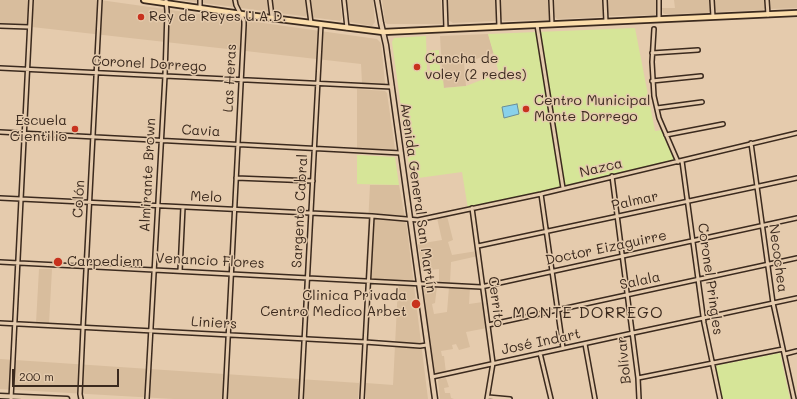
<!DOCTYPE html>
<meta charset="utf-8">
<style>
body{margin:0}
#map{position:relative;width:797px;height:399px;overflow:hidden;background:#e5cbad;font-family:Mali,sans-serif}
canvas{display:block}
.scale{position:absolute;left:12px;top:369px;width:107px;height:18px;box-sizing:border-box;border:2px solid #3b2a1e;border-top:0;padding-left:5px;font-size:12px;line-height:14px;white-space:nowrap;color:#3b2a1e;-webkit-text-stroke:3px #e5cbad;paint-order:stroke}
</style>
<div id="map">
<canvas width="797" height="399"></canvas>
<div class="scale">200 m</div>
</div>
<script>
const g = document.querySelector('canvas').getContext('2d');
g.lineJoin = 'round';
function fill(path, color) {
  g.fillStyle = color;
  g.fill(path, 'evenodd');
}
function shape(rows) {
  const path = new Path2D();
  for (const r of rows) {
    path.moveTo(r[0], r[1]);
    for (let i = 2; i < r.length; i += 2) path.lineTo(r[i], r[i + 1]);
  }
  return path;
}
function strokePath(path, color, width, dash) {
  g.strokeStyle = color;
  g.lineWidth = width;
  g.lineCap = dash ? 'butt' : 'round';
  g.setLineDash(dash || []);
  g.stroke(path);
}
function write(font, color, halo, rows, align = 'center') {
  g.font = font + ' Mali,sans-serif';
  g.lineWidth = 3;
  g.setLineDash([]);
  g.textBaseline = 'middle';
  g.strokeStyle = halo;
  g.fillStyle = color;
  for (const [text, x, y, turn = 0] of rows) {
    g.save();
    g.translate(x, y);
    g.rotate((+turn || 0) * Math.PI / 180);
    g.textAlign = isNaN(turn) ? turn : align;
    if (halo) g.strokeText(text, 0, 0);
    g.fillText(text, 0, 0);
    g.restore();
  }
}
fill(shape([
 [0,0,29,0,28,25,26,26,0,25],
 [33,0,100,0,377,39,381,43,385,83,385,85,362,83,361,64,32,27],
 [180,0,340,0,342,19,340,21],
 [346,0,373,0,375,22,372,26,350,22],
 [382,0,441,0,442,24,387,24,385,22],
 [447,0,496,0,497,20,496,21,453,23,448,20],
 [500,0,550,0,551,18,549,20,504,21,501,19],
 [554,0,603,0,603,16,601,17,557,19,555,17],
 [607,0,657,0,657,13,655,15,610,16,608,14],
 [674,0,710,0,711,10,708,13,665,14,663,13,662,8,675,8],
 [715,0,764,0,765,8,763,10,717,12,715,10],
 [768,0,797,0,797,8,770,9,768,7],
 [488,34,494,53,464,63,466,86,443,88,440,36],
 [357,89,385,91,387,93,395,149,393,151,357,150],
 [370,185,399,185,407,229,428,399,366,399,366,383,393,385,398,286,365,284],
 [447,216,453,240,448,242,452,255,477,251,478,256,451,262,450,283,439,283,439,269,422,271,418,244,442,240,437,218],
 [39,269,52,269,49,324,36,323],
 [425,286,437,286,435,303,432,304,434,314,447,312,449,287,470,287,469,304,483,302,487,328,466,332,470,347,459,350,456,344,452,345,453,349,441,351,442,356,444,356,446,373,437,374,434,372,424,291],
 [0,359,359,383,358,399,174,399,0,389],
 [446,378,449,387,444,388,445,393,450,393,451,398,454,399,440,399,438,381,439,379]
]), '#d8bd9d');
fill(shape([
 [635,28,655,131,662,130,667,145,676,161,468,209,462,172,411,179,392,42,394,38,426,36,427,71,432,71,430,70,429,51,439,50,440,70,442,70,444,88,466,86,499,73,488,34],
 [357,155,395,157,399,185,357,184],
 [780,353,790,399,722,399,714,366]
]), '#d6e598');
const water = shape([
 [517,104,519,114,504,118,502,107,517,104]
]);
fill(water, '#89d1ea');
strokePath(water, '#6a8e98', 1);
const minor = shape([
 [270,0,272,17],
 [308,0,311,23],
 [344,0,347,28],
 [445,0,446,29],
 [498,0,499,27],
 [551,0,552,24],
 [605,0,606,22],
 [659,0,659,19],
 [712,0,713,17],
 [767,0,768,15],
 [200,8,200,0],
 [537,25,563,188],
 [0,26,29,27],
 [654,29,652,62,654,96,659,118,678,162],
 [652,53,698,50],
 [0,68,392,87],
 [652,81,701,76],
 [657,108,702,102],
 [0,132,401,153],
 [666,135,723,124],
 [751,143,773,303,794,399],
 [682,161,704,323,720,399],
 [612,176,638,378,639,399],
 [236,178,313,181],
 [541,194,563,348],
 [0,198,372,216,418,220,541,194,797,133],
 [472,208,493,363,487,399],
 [478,246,797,178],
 [0,262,481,287,797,218],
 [180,271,183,207],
 [0,323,365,342,420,346,427,345],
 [488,325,797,258],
 [585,344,595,399],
 [540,353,551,399],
 [785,354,797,351],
 [432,377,633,333,797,298],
 [638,378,783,349],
 [488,397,510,399],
 [11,399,31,0],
 [81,399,80,394,83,328,100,0],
 [147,399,165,76,167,11,166,0],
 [225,399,244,25,244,21,236,5,235,0],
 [301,399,321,24],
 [362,399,372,216]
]);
const secondary = shape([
 [377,0,381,23,386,45,435,399],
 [0,396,67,399]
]);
const trunk = shape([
 [144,0,255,16,383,32,797,13]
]);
strokePath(minor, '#3b2a1e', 6);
strokePath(secondary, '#3b2a1e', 7);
strokePath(trunk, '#3b2a1e', 8);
strokePath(minor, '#e5cbad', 3);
strokePath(secondary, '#e5cbad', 4);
strokePath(trunk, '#fbddab', 4.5);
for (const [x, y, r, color] of [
 [141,17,4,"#c8321e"],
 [417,67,4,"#c8321e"],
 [526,109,4,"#c8321e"],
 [75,129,4,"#c8321e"],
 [58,262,5,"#c8321e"],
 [416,304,5,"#c8321e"]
]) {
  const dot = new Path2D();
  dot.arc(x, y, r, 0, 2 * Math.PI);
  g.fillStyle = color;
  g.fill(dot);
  strokePath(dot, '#e5cbad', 1.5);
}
write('14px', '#3b2a1e', '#e5cbad', [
 ["Rey de Reyes U.A.D.",149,17],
 ["Cancha de",425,59],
 ["voley (2 redes)",425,75],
 ["Centro Municipal",534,101],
 ["Monte Dorrego",534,117],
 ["Escuela",67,121,"right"],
 ["Cientilio",67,137,"right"],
 ["Carpediem",67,262],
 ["Clinica Privada",407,296,"right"],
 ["Centro Medico Arbet",407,312,"right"]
], 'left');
write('14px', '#3b2a1e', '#e5cbad', [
 ["Coronel Dorrego",149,64,3],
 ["Las Heras",230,78,-87],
 ["Cavia",201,131,3],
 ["Nazca",601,168,-13],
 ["Almirante Brown",148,175,-87],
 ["Melo",206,197,3],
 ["Avenida General San Martín",418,198,82],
 ["Colón",79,199,-87],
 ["Palmar",635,201,-12],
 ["Sargento Cabral",300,211,-87],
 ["Doctor Eizaguirre",606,248,-12],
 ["Necochea",778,258,82],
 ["Venancio Flores",210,261,3],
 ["Coronel Pringles",710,279,82],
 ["Salala",640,281,-12],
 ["Cerrito",496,302,83],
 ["Liniers",214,323,3],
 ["José Indart",541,342,-12],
 ["Bolívar",624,360,-96]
]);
g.letterSpacing = '1px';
write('16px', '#3b2a1e', '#e5cbad', [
 ["MONTE DORREGO",588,313]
]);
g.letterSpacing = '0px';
</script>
